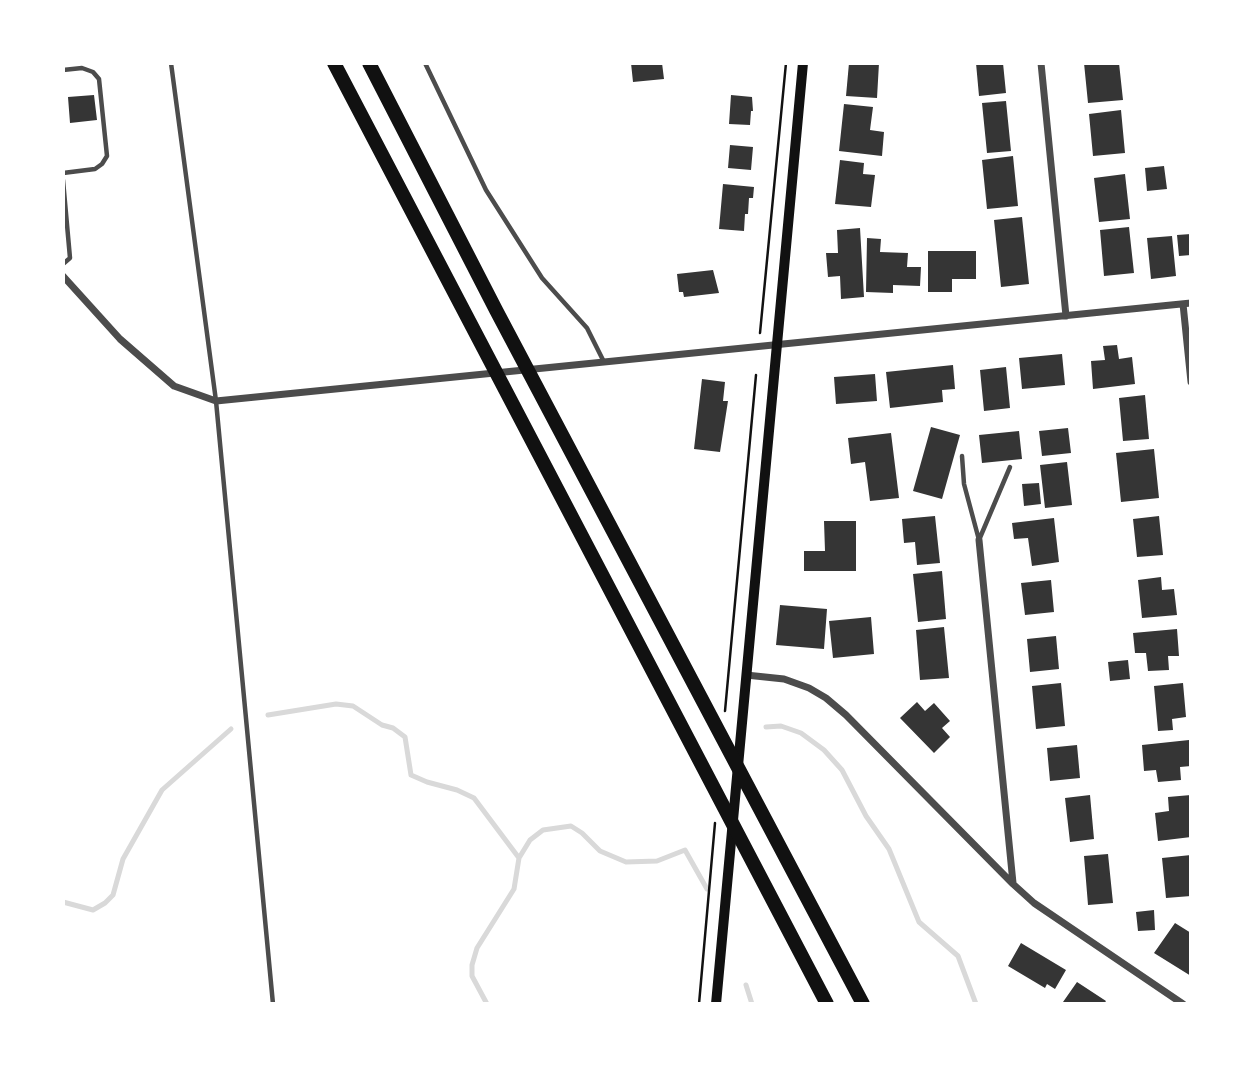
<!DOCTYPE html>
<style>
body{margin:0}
#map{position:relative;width:1254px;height:1067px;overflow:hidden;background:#fff;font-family:"Sofia Sans Condensed",sans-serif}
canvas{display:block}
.frame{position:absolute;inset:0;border:65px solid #fff;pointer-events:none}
</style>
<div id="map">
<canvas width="1254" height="1067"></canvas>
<div class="frame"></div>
</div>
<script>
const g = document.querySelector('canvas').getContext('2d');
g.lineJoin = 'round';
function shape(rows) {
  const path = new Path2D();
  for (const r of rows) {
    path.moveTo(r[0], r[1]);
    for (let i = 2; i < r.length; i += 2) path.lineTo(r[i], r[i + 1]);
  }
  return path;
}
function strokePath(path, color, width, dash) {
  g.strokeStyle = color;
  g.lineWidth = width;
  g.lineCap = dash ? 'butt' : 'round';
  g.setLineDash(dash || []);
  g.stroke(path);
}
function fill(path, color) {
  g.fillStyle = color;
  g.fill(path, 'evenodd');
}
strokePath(shape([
 [268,715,336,704,353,706,382,725,393,728,405,737,411,775,427,782,457,790,474,798,519,858,530,840,543,830,571,826,582,833,600,851,626,862,657,861,685,850,707,889],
 [766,727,781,726,801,733,824,750,842,770,866,816,889,849,919,922,958,956,976,1004],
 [63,902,93,910,105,903,113,895,123,859,162,790,231,729],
 [746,985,752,1004],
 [487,1004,472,976,472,965,477,948,514,889,519,858]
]), '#d9d9d9', 5);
fill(shape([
 [631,63,662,63,664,79,633,82],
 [849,63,879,63,877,98,846,96],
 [976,63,1003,63,1006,93,979,96],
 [1084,63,1119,63,1123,100,1088,103],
 [94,95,97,120,70,123,68,97],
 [731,95,752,97,753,111,751,111,750,125,729,124],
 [1006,101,1011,151,987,153,982,103],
 [844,104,873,107,870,130,884,132,882,156,839,151],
 [1121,110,1125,153,1093,156,1089,114],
 [730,145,753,147,751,170,728,168],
 [1013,156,1018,206,987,209,982,160],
 [840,160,864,163,863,174,875,175,871,207,835,204],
 [1164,166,1167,189,1147,191,1145,168],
 [1125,174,1130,219,1099,222,1094,178],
 [723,184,754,187,753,198,749,198,748,214,745,214,744,231,719,229],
 [1022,217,1029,284,1001,287,994,220],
 [1129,227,1134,273,1104,276,1100,230],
 [860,228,864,297,841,299,840,276,828,277,826,253,838,253,837,230],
 [1191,234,1191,255,1179,256,1177,235],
 [1172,236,1176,276,1151,279,1147,238],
 [867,238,881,239,880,252,908,253,907,267,921,267,920,286,893,285,893,293,866,292],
 [928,251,976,251,976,279,952,279,952,292,928,292],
 [713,270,719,293,684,297,683,292,679,292,677,274],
 [1117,345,1119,359,1132,357,1135,384,1093,389,1091,361,1105,360,1103,346],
 [1062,354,1065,385,1022,389,1019,358],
 [953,365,955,389,942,390,943,402,890,408,886,372],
 [1006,367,1010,408,984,411,980,370],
 [875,374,877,401,836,404,834,377],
 [702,379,725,382,723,401,728,401,720,452,694,449],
 [1145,395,1149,439,1123,441,1119,398],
 [931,427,960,435,942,499,913,491],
 [1068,428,1071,453,1042,456,1039,431],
 [1019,431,1022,459,982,463,979,435],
 [891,433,899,498,870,501,865,462,851,464,848,438],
 [1154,449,1159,498,1121,502,1116,453],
 [1067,462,1072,505,1045,508,1040,465],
 [1039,483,1041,504,1024,506,1022,484],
 [935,516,940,563,917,565,915,542,904,543,902,519],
 [1159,516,1163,555,1137,557,1133,519],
 [1054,518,1059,562,1032,566,1028,538,1014,539,1012,523],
 [824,521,856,521,856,571,804,571,804,551,825,551],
 [942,571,946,619,918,622,913,574],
 [1161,577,1162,590,1174,589,1177,615,1142,618,1138,580],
 [1051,580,1054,612,1025,615,1021,583],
 [780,605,827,609,824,649,776,645],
 [871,617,874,654,833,658,829,621],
 [944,627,949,678,920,680,916,630],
 [1177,629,1179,656,1168,656,1169,670,1148,671,1146,653,1135,653,1133,633],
 [1056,636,1059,669,1030,672,1027,639],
 [1128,660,1130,679,1110,681,1108,662],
 [1061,683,1065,726,1036,729,1032,686],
 [1183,683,1186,717,1172,719,1173,730,1158,731,1154,686],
 [917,702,925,711,934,703,950,721,942,728,950,737,934,753,900,718],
 [1189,740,1191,766,1180,767,1181,780,1158,782,1156,770,1144,771,1142,745],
 [1077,745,1080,778,1050,781,1047,748],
 [1090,795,1094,839,1070,842,1065,798],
 [1191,795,1191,837,1158,841,1155,813,1169,811,1168,797],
 [1108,854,1113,903,1088,905,1084,856],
 [1191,855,1191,896,1166,898,1162,858],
 [1154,910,1155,930,1138,931,1136,912],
 [1175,923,1191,933,1191,976,1154,953],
 [1021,943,1066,970,1055,989,1047,984,1045,988,1008,966],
 [1077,982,1106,1001,1104,1004,1067,1004,1063,1002]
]), '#353535');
strokePath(shape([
 [760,333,786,63],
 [725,711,756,375],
 [699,1004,715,823]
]), '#111', 2.5);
strokePath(shape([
 [171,63,216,401,273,1004],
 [425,63,486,190,542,278,587,328,604,362],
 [63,70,82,68,93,72,99,79,107,156,102,164,95,169,63,173],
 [63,180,70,258,63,264],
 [962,456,964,484,979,540,1010,467]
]), '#4c4c4c', 4.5);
strokePath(shape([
 [1041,63,1066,316],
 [63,276,120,339,174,386,216,401,1191,303],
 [1183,304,1191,382],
 [979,540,1013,883],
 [746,675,784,679,809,688,826,698,846,715,1013,884,1034,903,1183,1004]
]), '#4c4c4c', 7);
strokePath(shape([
 [716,1004,803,63]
]), '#111', 10);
strokePath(shape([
 [334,63,827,1004],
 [369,63,496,310,863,1004]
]), '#111', 14);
</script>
